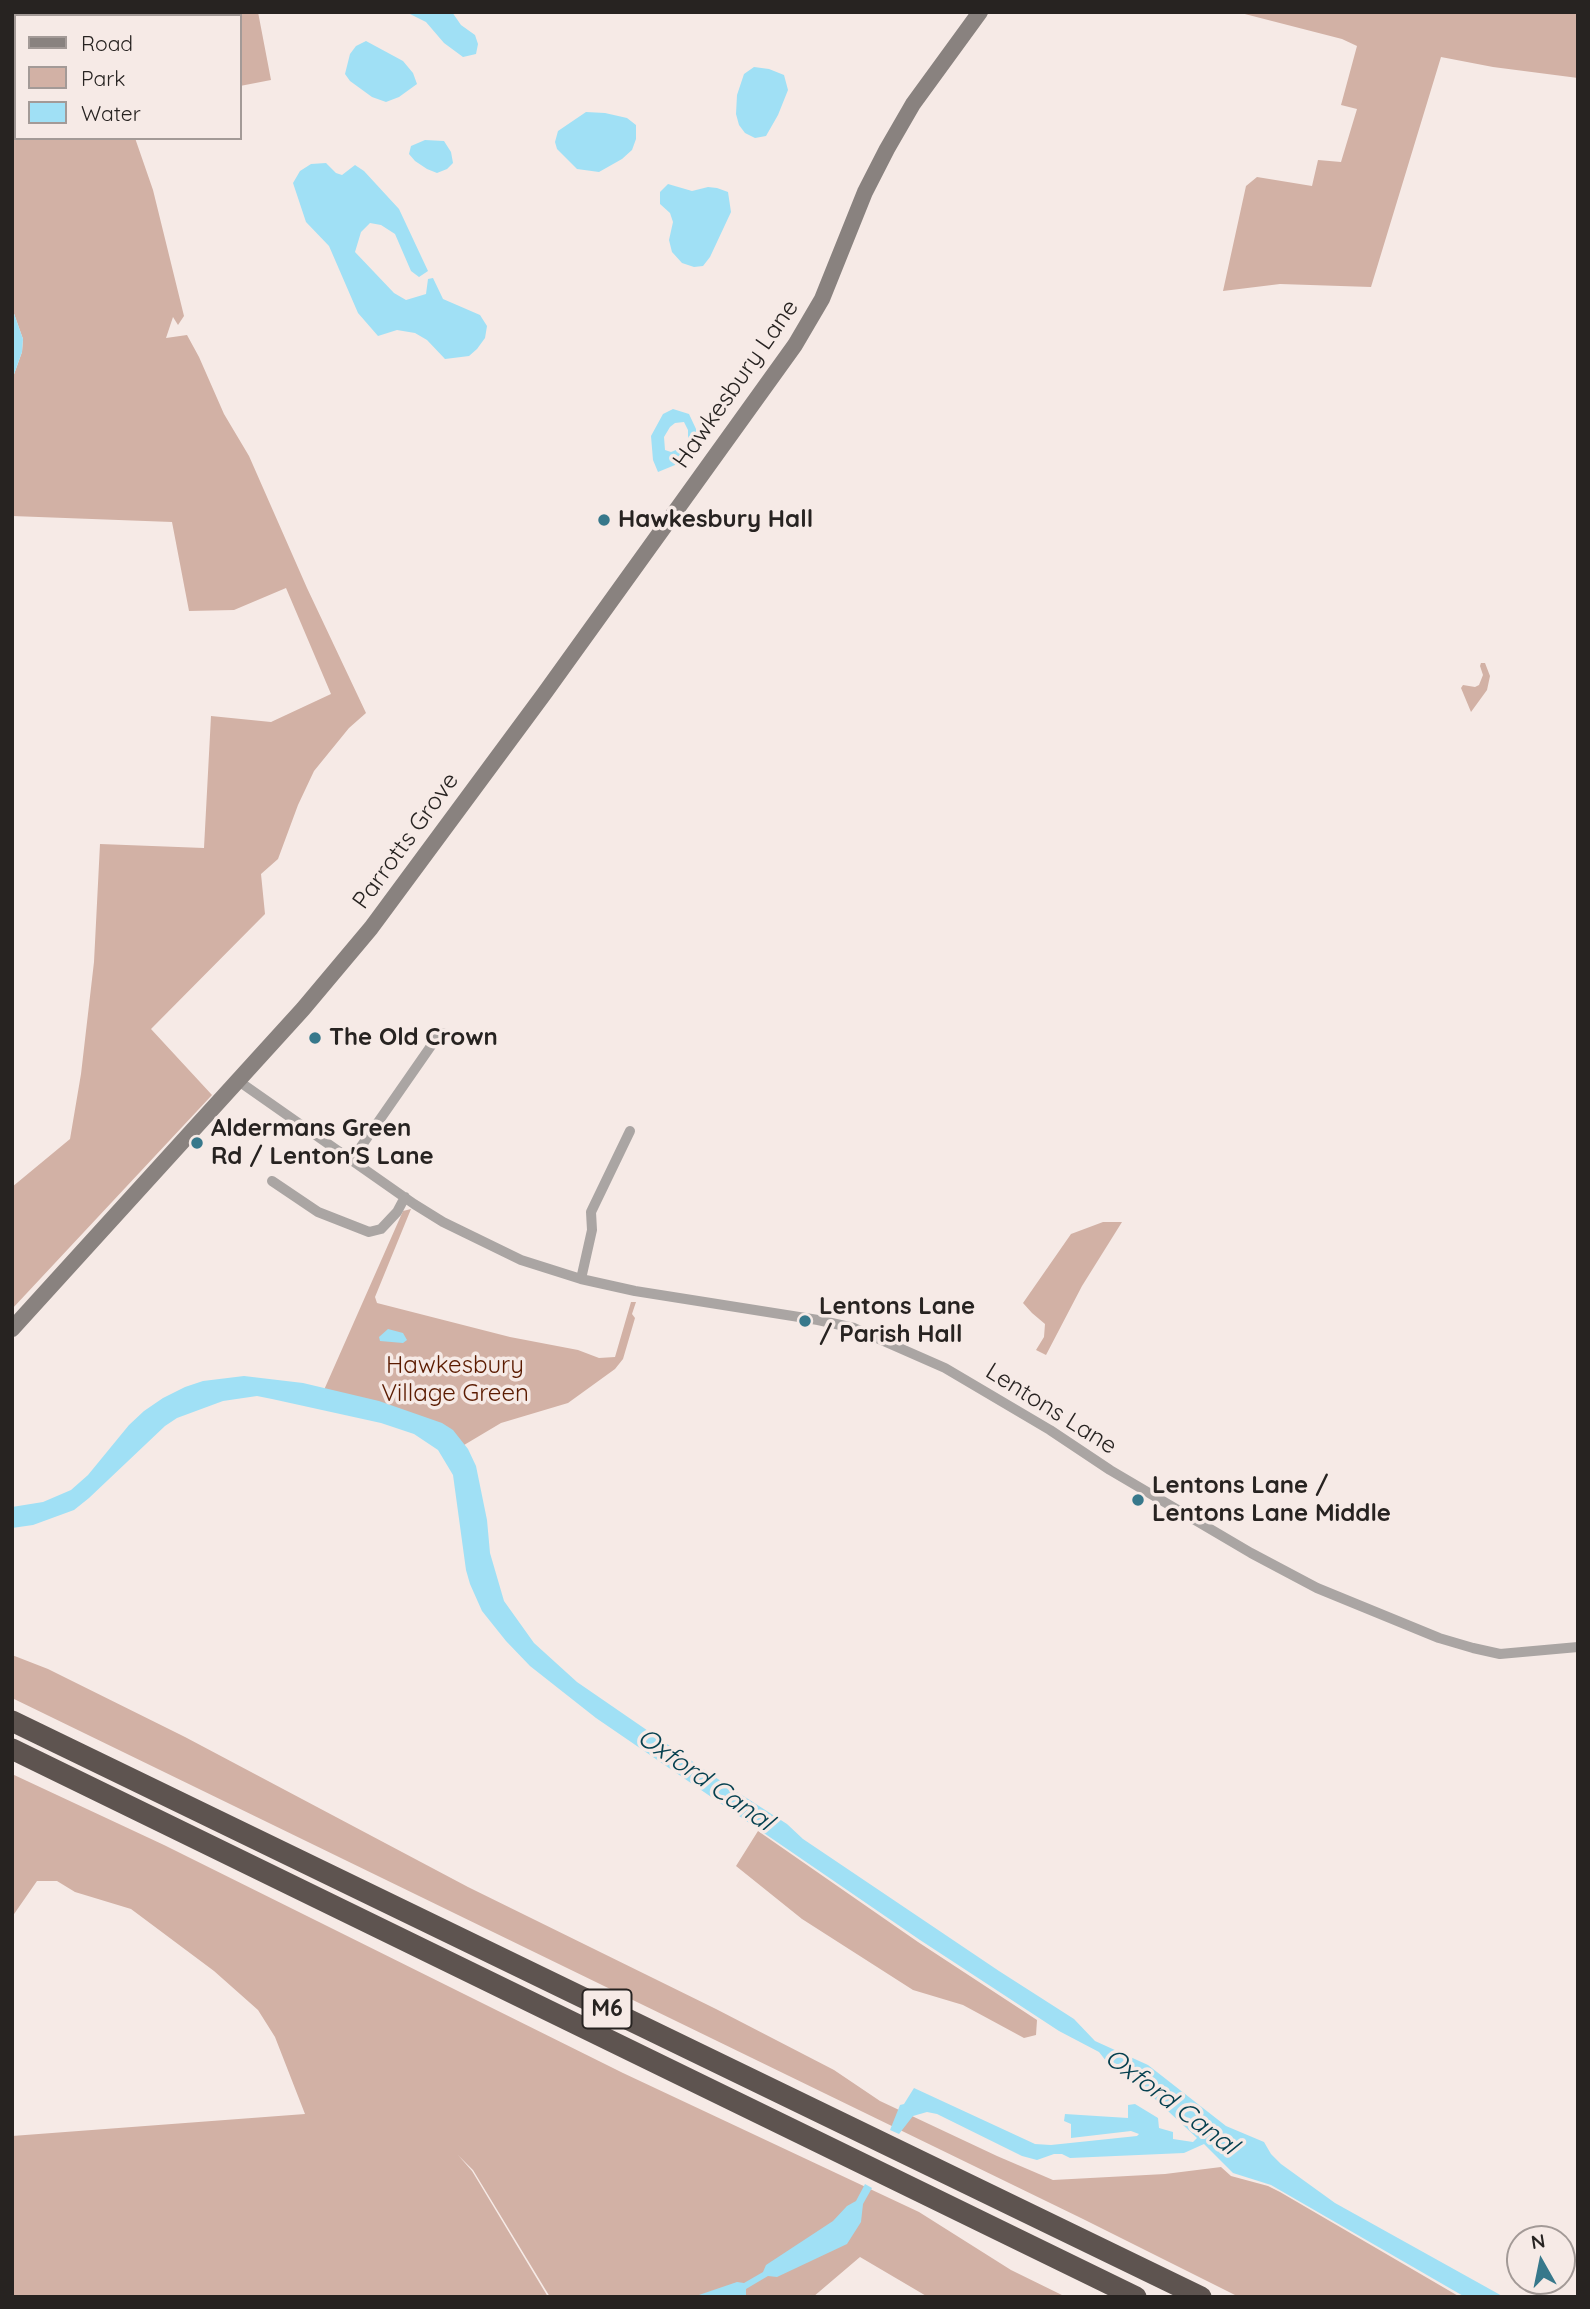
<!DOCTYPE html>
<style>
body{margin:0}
#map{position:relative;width:1590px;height:2309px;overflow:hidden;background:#f6eae6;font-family:Quicksand,sans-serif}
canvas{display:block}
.frame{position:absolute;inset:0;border:14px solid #272321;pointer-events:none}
.legend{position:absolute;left:14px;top:14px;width:228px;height:126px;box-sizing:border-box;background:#f6eae6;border:2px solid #a39a97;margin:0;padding:9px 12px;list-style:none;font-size:21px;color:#272321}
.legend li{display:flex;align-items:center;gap:14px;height:35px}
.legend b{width:35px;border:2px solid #a39a97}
.north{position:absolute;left:1506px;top:2225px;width:70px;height:70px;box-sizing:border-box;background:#f6eae6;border:2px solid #a39a97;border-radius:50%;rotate:351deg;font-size:19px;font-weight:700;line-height:28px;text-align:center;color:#272321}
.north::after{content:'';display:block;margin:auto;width:24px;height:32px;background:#37788b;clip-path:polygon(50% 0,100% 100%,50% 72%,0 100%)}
</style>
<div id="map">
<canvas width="1590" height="2309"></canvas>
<div class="frame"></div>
<ul class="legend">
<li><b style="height:9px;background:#89827f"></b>Road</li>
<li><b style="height:19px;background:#d2b1a5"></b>Park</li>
<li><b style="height:19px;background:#a0e0f5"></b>Water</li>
</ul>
<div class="north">N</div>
</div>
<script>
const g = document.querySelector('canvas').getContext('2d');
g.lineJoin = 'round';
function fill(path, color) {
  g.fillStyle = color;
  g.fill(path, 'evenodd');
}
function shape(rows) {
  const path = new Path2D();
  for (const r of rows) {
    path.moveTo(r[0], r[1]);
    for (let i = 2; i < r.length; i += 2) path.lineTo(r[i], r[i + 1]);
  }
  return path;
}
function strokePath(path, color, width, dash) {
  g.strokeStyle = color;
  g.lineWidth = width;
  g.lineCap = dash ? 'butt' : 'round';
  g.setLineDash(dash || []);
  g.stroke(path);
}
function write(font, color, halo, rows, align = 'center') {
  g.font = font + ' Quicksand,sans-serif';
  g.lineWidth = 7;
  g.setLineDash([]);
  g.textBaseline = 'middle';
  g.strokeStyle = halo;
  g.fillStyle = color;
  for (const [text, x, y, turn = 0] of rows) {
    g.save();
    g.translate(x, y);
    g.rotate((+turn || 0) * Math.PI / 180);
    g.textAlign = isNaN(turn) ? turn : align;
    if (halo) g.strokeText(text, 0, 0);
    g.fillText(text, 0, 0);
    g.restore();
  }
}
fill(shape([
 [12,12,95,12,96,16,16,16,16,138,135,138,153,190,184,316,178,325,173,317,166,338,187,335,199,357,224,414,249,456,307,588,366,713,349,728,314,771,298,805,278,859,261,874,265,914,151,1029,212,1095,12,1309,12,1187,70,1139,81,1074,94,962,100,844,204,848,211,716,271,722,331,694,286,588,234,610,189,611,172,522,12,516,12,380,22,352,23,339,12,308],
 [107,12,258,12,271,80,240,86,240,16,107,16],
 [1237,12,1578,12,1578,78,1493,67,1441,57,1371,287,1280,284,1223,291,1246,186,1257,177,1312,186,1318,160,1341,162,1357,109,1341,105,1357,46,1342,39],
 [1481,663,1485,663,1490,676,1487,690,1471,712,1461,688,1463,685,1475,687,1479,685,1483,675,1480,666],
 [411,1209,375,1297,377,1303,510,1337,578,1350,599,1358,615,1357,631,1302,636,1302,632,1314,635,1318,623,1359,615,1369,568,1403,501,1423,454,1451,449,1446,320,1399,403,1211],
 [1103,1222,1122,1222,1082,1286,1046,1355,1036,1350,1044,1337,1045,1324,1032,1313,1023,1303,1071,1234],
 [12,1655,48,1669,185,1737,468,1887,716,2009,834,2070,880,2101,997,2156,1053,2180,1165,2174,1221,2167,1231,2176,1268,2186,1280,2192,1460,2297,1239,2297,1083,2219,12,1698],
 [12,1774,164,1845,623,2073,919,2212,1011,2270,1066,2297,928,2297,860,2257,813,2297,550,2297,473,2170,458,2155,472,2171,548,2297,12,2297,12,2136,305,2114,275,2037,258,2010,214,1971,131,1909,75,1892,57,1881,37,1881,12,1917],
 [758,1831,918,1942,1037,2020,1036,2035,1024,2038,963,2005,913,1990,802,1919,736,1866]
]), '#d2b1a5');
fill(shape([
 [406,12,452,12,461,25,475,35,478,44,476,54,463,57,444,43,426,22],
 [366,41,403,61,413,73,417,84,399,97,386,102,372,97,350,81,345,74,350,54,356,46],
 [754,67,769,69,784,75,788,90,778,115,766,136,755,138,745,133,739,125,736,114,737,95,744,74],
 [586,112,605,113,627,118,636,125,636,139,632,150,622,159,599,172,577,169,557,149,555,142,558,131],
 [425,140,444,141,451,152,453,163,447,169,437,173,427,169,415,161,409,154,411,146],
 [326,163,336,173,342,175,355,165,364,171,399,209,428,271,419,277,411,271,395,234,381,225,370,223,361,232,355,252,394,293,406,300,426,294,428,279,433,278,443,299,480,315,487,326,485,338,477,349,469,356,445,359,427,340,415,333,397,330,378,336,358,313,329,246,306,222,293,183,300,171,311,164],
 [668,184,692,191,708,187,717,188,728,192,731,212,710,257,703,266,694,267,682,263,672,252,669,240,673,222,670,213,660,204,660,192],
 [12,308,23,339,22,352,12,380],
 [673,409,689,414,696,429,696,441,675,465,658,472,653,460,651,436,663,414],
 [684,422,688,430,688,440,683,447,671,452,665,450,664,437,670,427,675,423],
 [388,1329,403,1333,407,1340,403,1343,380,1341,379,1337],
 [244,1376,303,1383,379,1401,442,1423,453,1430,468,1449,476,1466,487,1520,490,1553,504,1601,534,1643,577,1682,731,1788,787,1824,803,1839,999,1971,1074,2019,1095,2041,1148,2065,1226,2126,1264,2142,1271,2154,1281,2164,1335,2203,1504,2297,1465,2297,1271,2185,1233,2173,1204,2144,1184,2153,1070,2158,1062,2154,1054,2154,1037,2160,1022,2156,937,2114,927,2112,913,2116,899,2134,890,2130,900,2105,904,2104,914,2088,1035,2144,1051,2145,1137,2136,1139,2134,1131,2131,1071,2138,1071,2124,1064,2121,1065,2114,1128,2118,1128,2105,1135,2104,1158,2118,1159,2128,1173,2132,1173,2139,1193,2142,1197,2138,1155,2099,1110,2066,1099,2052,1059,2031,920,1940,596,1718,530,1666,506,1641,482,1611,470,1584,466,1570,453,1475,438,1450,414,1434,381,1423,272,1399,257,1396,223,1401,177,1418,165,1426,89,1498,74,1510,33,1525,12,1528,12,1507,43,1502,71,1490,88,1475,129,1425,144,1411,163,1398,185,1387,203,1381],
 [865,2184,872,2188,863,2204,861,2222,847,2244,777,2277,768,2276,746,2289,746,2297,693,2297,737,2282,744,2283,763,2272,766,2265,833,2221,847,2206,856,2201]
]), '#a0e0f5');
strokePath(shape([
 [237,1080,414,1204,443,1222,521,1260,581,1279,635,1291,818,1320,854,1328,945,1368,1050,1430,1110,1470,1251,1553,1317,1588,1439,1638,1473,1648,1500,1654,1578,1647],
 [351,1161,440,1033,464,1038],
 [272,1181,318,1212,369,1232,381,1229,397,1212,405,1197],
 [581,1279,592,1230,591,1212,630,1131]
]), '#aaa5a3', 10);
strokePath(shape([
 [12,1329,303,1009,371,928,544,694,795,345,822,299,865,192,887,149,913,104,980,12]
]), '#89827f', 16);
strokePath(shape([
 [12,1721,1201,2297],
 [12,1749,1136,2297]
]), '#5e5450', 21);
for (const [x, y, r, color] of [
 [604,520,7,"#37788b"],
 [315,1038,7,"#37788b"],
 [197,1143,7,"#37788b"],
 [805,1321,7,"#37788b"],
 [1138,1500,7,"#37788b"]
]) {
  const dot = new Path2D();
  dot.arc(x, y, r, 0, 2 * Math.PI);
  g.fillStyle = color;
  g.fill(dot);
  strokePath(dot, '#f6eae6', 2.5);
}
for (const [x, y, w] of [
 [607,2009,49]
]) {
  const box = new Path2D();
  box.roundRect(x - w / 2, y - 19.5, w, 39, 5);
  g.fillStyle = '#f6eae6';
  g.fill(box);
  strokePath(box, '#272321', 2);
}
write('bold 23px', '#272321', null, [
 ["M6",607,2009]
]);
write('24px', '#272321', '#f6eae6', [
 ["Hawkesbury Lane",736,384,-55],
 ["Parrotts Grove",406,841,-54],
 ["Lentons Lane",1051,1409,32]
]);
write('bold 24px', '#272321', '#f6eae6', [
 ["Hawkesbury Hall",618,520],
 ["The Old Crown",329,1038],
 ["Aldermans Green",211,1129],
 ["Rd / Lenton'S Lane",211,1157],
 ["Lentons Lane",819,1307],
 ["/ Parish Hall",819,1335],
 ["Lentons Lane /",1152,1486],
 ["Lentons Lane Middle",1152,1514]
], 'left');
write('24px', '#5b1b00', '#f6eae6', [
 ["Hawkesbury",455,1366],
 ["Village Green",455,1394]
]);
write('italic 26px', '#064150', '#f6eae6', [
 ["Oxford Canal",705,1780,35],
 ["Oxford Canal",1171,2102,37]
]);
</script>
